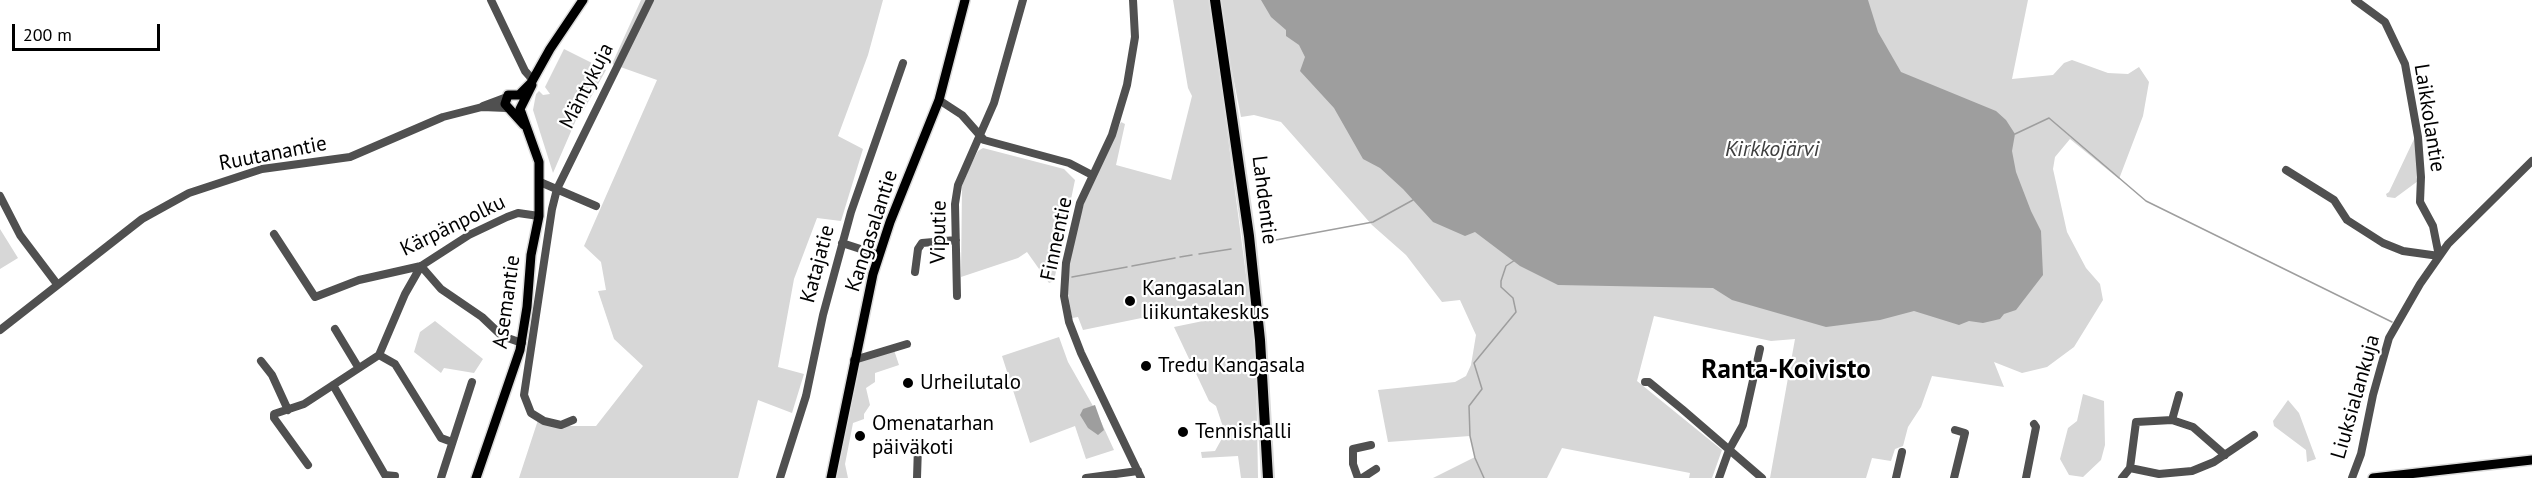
<!DOCTYPE html>
<meta charset="utf-8">
<style>
body{margin:0}
#map{position:relative;width:2532px;height:478px;overflow:hidden;background:#fff;font-family:"PT Sans",sans-serif}
canvas{display:block}
.scale{position:absolute;left:12px;top:24px;width:148px;height:27px;box-sizing:border-box;border:3px solid #000;border-top:0;padding-left:8px;font-size:18px;line-height:21px;white-space:nowrap;color:#000;-webkit-text-stroke:4px #fff;paint-order:stroke}
</style>
<div id="map">
<canvas width="2532" height="478"></canvas>
<div class="scale">200 m</div>
</div>
<script>
const g = document.querySelector('canvas').getContext('2d');
g.lineJoin = 'round';
function fill(path, color) {
  g.fillStyle = color;
  g.fill(path, 'evenodd');
}
function shape(rows) {
  const path = new Path2D();
  for (const r of rows) {
    path.moveTo(r[0], r[1]);
    for (let i = 2; i < r.length; i += 2) path.lineTo(r[i], r[i + 1]);
  }
  return path;
}
function strokePath(path, color, width, dash) {
  g.strokeStyle = color;
  g.lineWidth = width;
  g.lineCap = dash ? 'butt' : 'round';
  g.setLineDash(dash || []);
  g.stroke(path);
}
function write(font, color, halo, rows, align = 'center') {
  g.font = font + ' "PT Sans",sans-serif';
  g.lineWidth = 4.5;
  g.setLineDash([]);
  g.textBaseline = 'middle';
  g.strokeStyle = halo;
  g.fillStyle = color;
  for (const [text, x, y, turn = 0] of rows) {
    g.save();
    g.translate(x, y);
    g.rotate((+turn || 0) * Math.PI / 180);
    g.textAlign = isNaN(turn) ? turn : align;
    if (halo) g.strokeText(text, 0, 0);
    g.fillText(text, 0, 0);
    g.restore();
  }
}
fill(shape([
 [641,0,883,0,868,55,838,136,863,149,841,221,817,218,794,279,778,367,804,374,792,413,758,400,738,478,519,478,538,420,561,426,596,426,643,366,614,339,598,291,606,290,601,262,584,246,657,80,612,64],
 [1173,0,1210,0,1251,313,1256,367,1258,478,1241,478,1238,456,1202,458,1201,452,1215,451,1225,433,1216,406,1209,401,1174,327,1203,321,1200,306,1083,330,1078,317,1072,318,1068,294,1070,257,1077,226,1087,195,1121,122,1125,124,1116,165,1171,180,1192,96,1188,88],
 [1218,0,2028,0,2012,79,2053,75,2064,63,2072,60,2108,73,2128,74,2139,67,2149,82,2143,116,2119,179,2070,139,2055,157,2053,169,2067,232,2086,268,2100,284,2103,300,2074,347,2047,367,2022,373,1994,362,2004,387,1932,376,1921,407,1908,427,1903,446,1895,449,1891,461,1872,458,1866,478,1770,478,1795,339,1771,341,1654,316,1637,381,1722,450,1712,478,1689,478,1690,473,1562,448,1547,478,1433,478,1475,457,1470,436,1388,442,1378,390,1455,382,1466,376,1471,365,1476,335,1460,300,1442,302,1406,255,1372,225,1281,122,1254,115,1241,117],
 [564,49,606,70,582,113,579,113,553,173,533,110,536,94,539,91,543,95,550,94,545,87],
 [2415,137,2418,181,2395,198,2387,197,2386,194,2389,192],
 [983,148,1064,169,1075,180,1054,281,1049,283,1027,252,1018,258,961,277,962,186,970,166,978,151],
 [0,229,18,258,0,269],
 [435,321,483,359,474,373,444,368,441,373,414,352,420,332],
 [1059,337,1068,362,1097,413,1114,450,1086,459,1075,426,1030,443,1002,356],
 [894,350,899,365,875,373,875,382,866,388,870,405,864,414,864,419,853,423,845,464,848,478,833,478,859,358],
 [2083,394,2104,401,2105,445,2101,460,2083,477,2069,475,2060,459,2068,428,2077,421],
 [2288,400,2299,413,2316,459,2307,462,2306,450,2274,426,2273,421]
]), '#d7d7d7');
fill(shape([
 [1261,0,1868,0,1878,32,1901,72,1996,111,2006,120,2015,134,2012,151,2016,172,2031,211,2041,231,2043,275,2016,310,2004,314,2000,319,1983,323,1969,321,1959,325,1914,311,1880,320,1826,327,1732,300,1713,288,1558,285,1520,266,1475,232,1465,236,1433,222,1403,189,1380,168,1363,159,1334,108,1300,71,1305,57,1299,45,1286,36,1286,30,1271,17],
 [1095,405,1104,430,1098,435,1088,428,1080,415,1083,409]
]), '#9e9e9e');
strokePath(shape([
 [2015,134,2049,118,2146,201,2392,322],
 [1265,242,1373,222,1413,200],
 [1199,254,1231,249],
 [1180,257,1192,255],
 [1132,266,1175,258],
 [1072,277,1127,267],
 [1484,478,1475,458,1470,436,1469,406,1482,389,1474,363,1516,312,1513,298,1501,287,1501,281,1506,266,1515,260]
]), '#9e9e9e', 1.5);
const major = shape([
 [519,95,531,83,550,49,583,0],
 [519,95,508,95,505,104,524,125],
 [520,109,532,85],
 [476,478,520,350,527,307,531,255,539,216,539,162,520,109],
 [831,478,873,274,890,222,939,100,965,0],
 [2373,478,2532,460]
]);
const highway = shape([
 [1215,0,1249,236,1260,340,1268,478]
]);
strokePath(major, '#dbdbdb', 12);
strokePath(highway, '#dbdbdb', 14);
strokePath(shape([
 [491,0,525,71,533,80],
 [1133,0,1135,37,1127,85,1112,135,1080,203,1066,263,1064,296,1069,322,1081,353,1141,478],
 [939,100,962,115,984,140,1069,163,1092,175],
 [483,106,507,97],
 [2286,170,2334,200,2347,220,2383,243,2403,251,2439,256,2433,226,2420,202,2421,177,2418,137,2405,64,2385,22,2355,0],
 [540,182,596,206],
 [0,196,20,235,57,284],
 [274,234,315,297,359,280,421,266,469,235,507,217,518,213,539,216],
 [842,243,879,255],
 [915,272,918,249,922,243,956,240],
 [957,296,955,204,958,185,994,103,1023,0],
 [335,329,358,367],
 [0,330,142,219,189,193,262,169,350,157,443,117,482,107,507,108],
 [379,355,395,364,441,438,452,442],
 [854,360,907,344],
 [261,361,272,375,288,410],
 [1645,382,1649,382,1682,409,1762,478],
 [333,385,385,475,395,476],
 [573,420,561,425,544,421,531,413,524,395,552,209,557,189,650,0],
 [2172,420,2179,395],
 [308,465,274,418,274,414,304,404,379,355,405,294,421,266,441,289,482,317,502,336,522,343],
 [2130,468,2159,474,2192,471,2214,462,2254,435],
 [441,478,472,382],
 [780,478,806,396,823,315,851,212,903,63],
 [917,478,918,446],
 [1086,478,1138,471],
 [1358,478,1353,464,1353,449,1371,445],
 [1362,478,1376,469],
 [1719,478,1729,450,1743,425,1760,349],
 [1896,478,1902,452],
 [1954,478,1965,433,1955,430],
 [2026,478,2036,427,2034,424],
 [2122,478,2130,468,2136,422,2172,420,2193,427,2225,455],
 [2352,478,2361,454,2373,395,2389,338,2420,284,2448,244,2532,161]
]), '#505050', 8);
strokePath(major, '#000', 9);
strokePath(highway, '#000', 10);
for (const [x, y, r, color] of [
 [1130,301,6,"#000"],
 [1146,366,6,"#000"],
 [908,383,6,"#000"],
 [1183,432,6,"#000"],
 [860,436,6,"#000"]
]) {
  const dot = new Path2D();
  dot.arc(x, y, r, 0, 2 * Math.PI);
  g.fillStyle = color;
  g.fill(dot);
  strokePath(dot, '#fff', 2);
}
write('21px', '#000', '#fff', [
 ["Mäntykuja",587,86,-63],
 ["Laikkolantie",2429,118,81],
 ["Ruutanantie",273,154,-11],
 ["Lahdentie",1264,200,83],
 ["Kärpänpolku",453,226,-26],
 ["Kangasalantie",872,231,-72],
 ["Viputie",939,232,-89],
 ["Finnentie",1057,239,-78],
 ["Katajatie",818,264,-75],
 ["Asemantie",507,302,-82],
 ["Liuksialankuja",2356,397,-74]
]);
write('21px', '#000', '#fff', [
 ["Kangasalan",1142,289],
 ["liikuntakeskus",1142,313],
 ["Tredu Kangasala",1158,366],
 ["Urheilutalo",920,383],
 ["Omenatarhan",872,424],
 ["päiväkoti",872,448],
 ["Tennishalli",1195,432]
], 'left');
write('italic 22px', '#3f3f3f', '#fff', [
 ["Kirkkojärvi",1772,150]
]);
write('bold 27px', '#000', '#fff', [
 ["Ranta-Koivisto",1786,370]
]);
</script>
